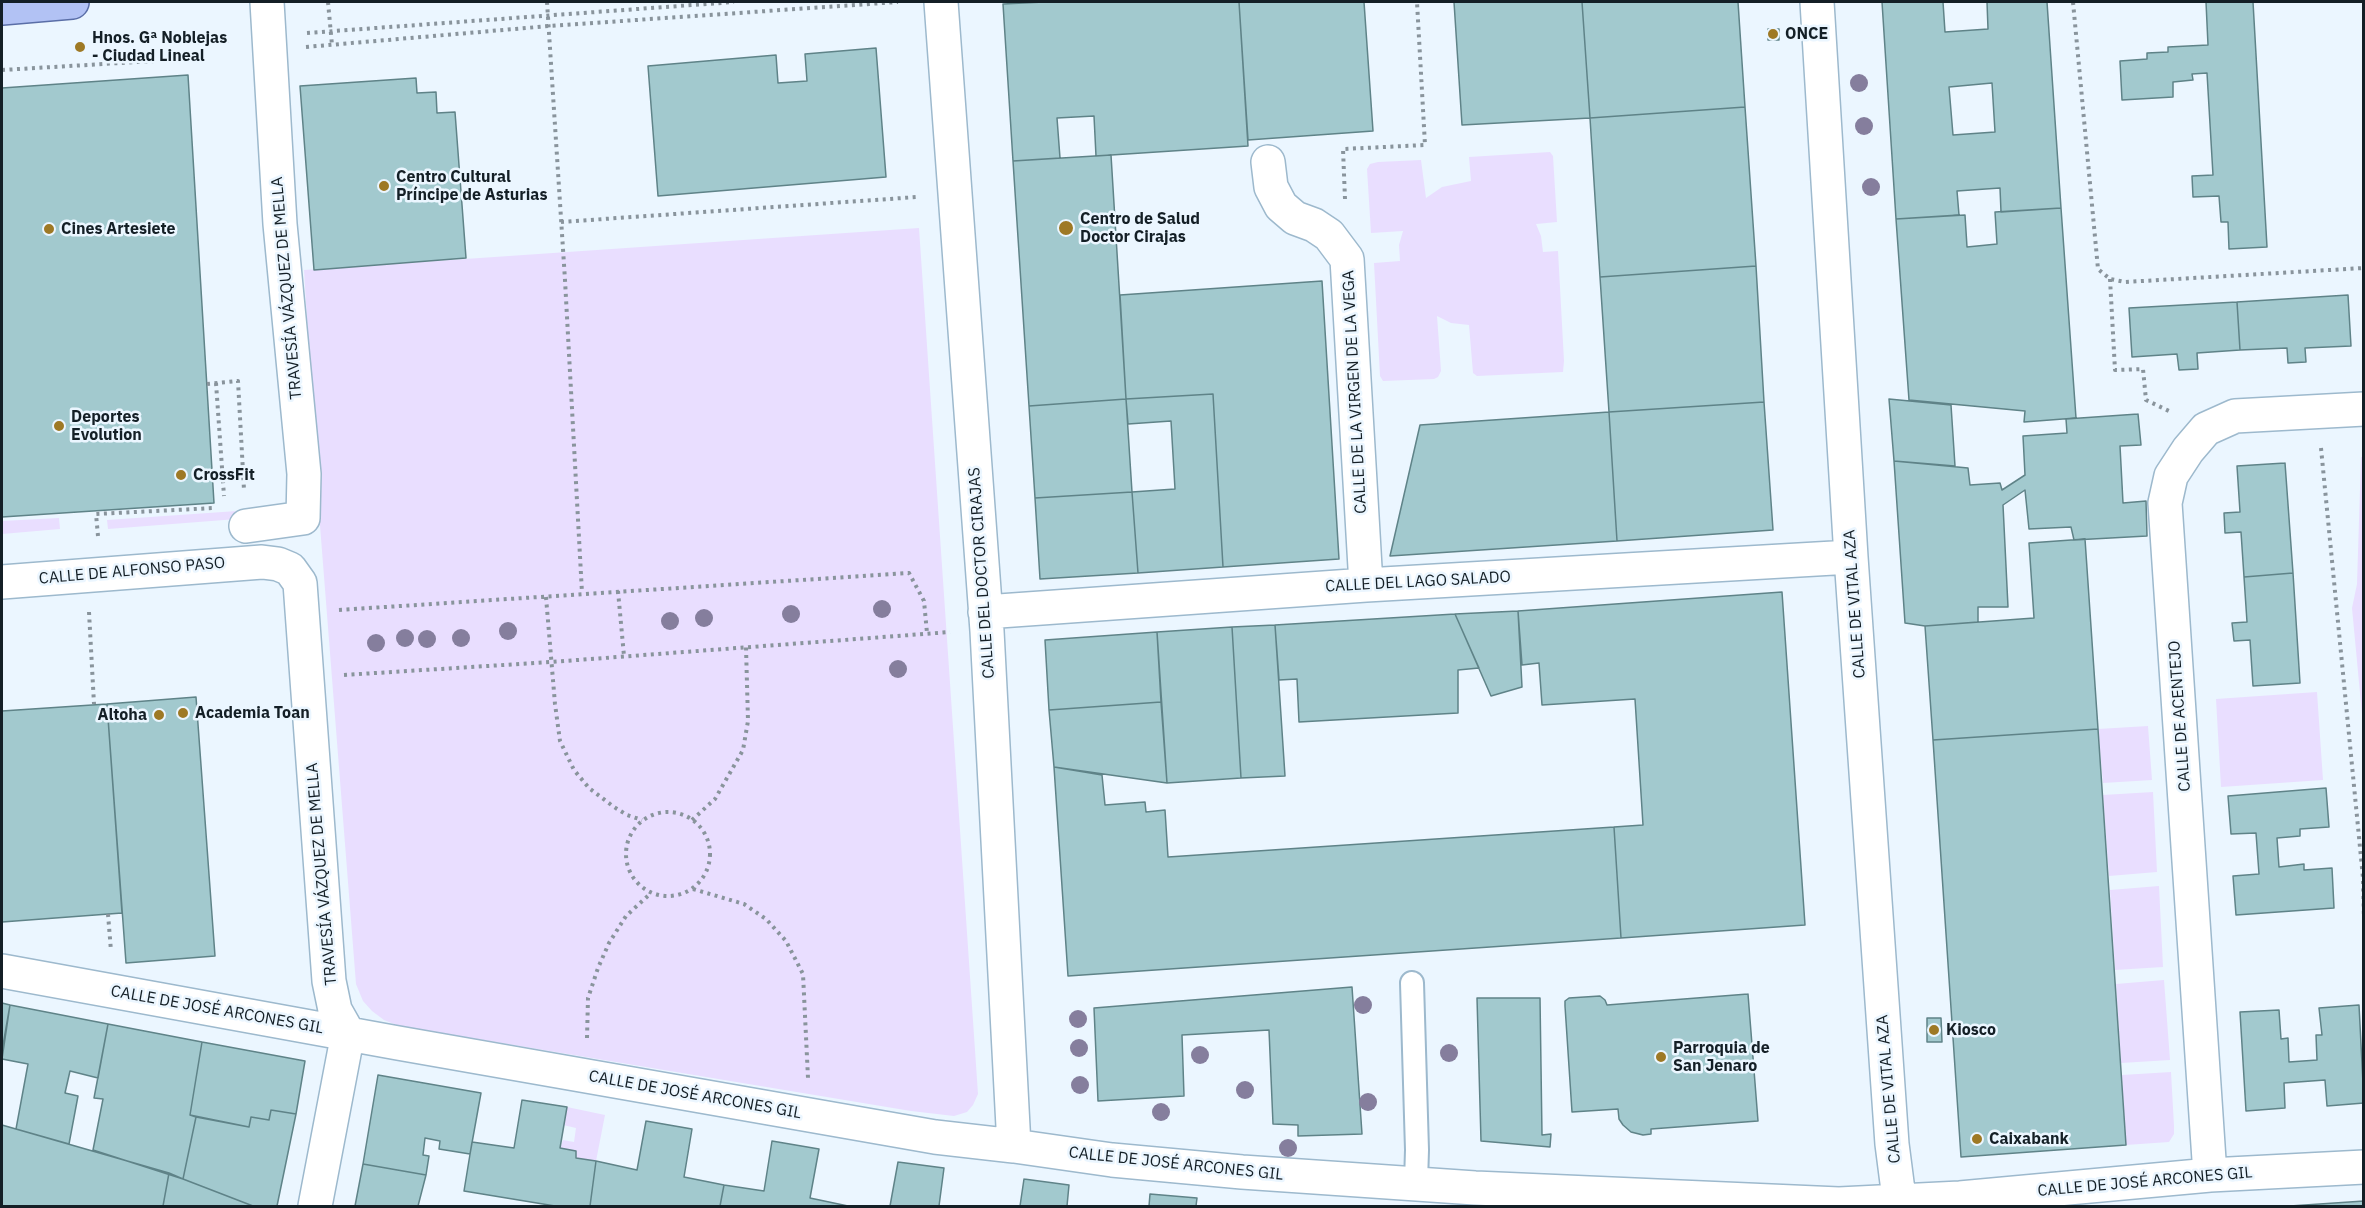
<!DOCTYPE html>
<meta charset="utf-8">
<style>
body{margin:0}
#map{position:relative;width:2365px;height:1208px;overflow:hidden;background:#ebf6ff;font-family:"IBM Plex Sans",sans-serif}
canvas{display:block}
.frame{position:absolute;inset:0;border:3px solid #141f26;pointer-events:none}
</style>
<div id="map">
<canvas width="2365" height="1208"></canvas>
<div class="frame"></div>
</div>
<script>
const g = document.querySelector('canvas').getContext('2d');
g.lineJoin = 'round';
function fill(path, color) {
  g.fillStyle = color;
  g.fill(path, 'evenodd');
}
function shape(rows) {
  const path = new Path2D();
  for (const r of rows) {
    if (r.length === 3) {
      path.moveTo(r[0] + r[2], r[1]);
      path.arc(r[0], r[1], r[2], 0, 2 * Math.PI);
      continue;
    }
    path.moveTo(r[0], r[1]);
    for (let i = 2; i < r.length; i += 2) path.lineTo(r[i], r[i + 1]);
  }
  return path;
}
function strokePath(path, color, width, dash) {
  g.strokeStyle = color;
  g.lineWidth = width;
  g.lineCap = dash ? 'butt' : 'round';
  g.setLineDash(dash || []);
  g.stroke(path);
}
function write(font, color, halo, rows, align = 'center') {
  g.font = font + ' "IBM Plex Sans",sans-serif';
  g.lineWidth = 5;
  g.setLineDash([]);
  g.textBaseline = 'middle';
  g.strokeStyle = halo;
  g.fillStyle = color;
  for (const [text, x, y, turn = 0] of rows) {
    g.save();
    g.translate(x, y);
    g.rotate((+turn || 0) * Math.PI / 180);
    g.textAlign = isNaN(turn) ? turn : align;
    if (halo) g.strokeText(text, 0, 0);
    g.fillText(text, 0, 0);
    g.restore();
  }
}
fill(shape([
 [1550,152,1553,156,1557,222,1536,224,1541,236,1543,252,1558,251,1564,361,1563,372,1477,376,1473,373,1469,325,1451,323,1437,316,1441,371,1438,377,1434,379,1383,381,1380,376,1374,263,1400,261,1399,245,1403,231,1371,233,1367,169,1370,164,1378,162,1421,160,1426,198,1442,187,1471,181,1469,157],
 [919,228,978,1094,973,1105,967,1112,954,1116,911,1111,399,1026,384,1020,372,1011,363,1001,356,984,318,500,304,270],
 [2361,457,2364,457,2363,725,2352,608,2357,584],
 [237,511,237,519,108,529,107,520],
 [59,518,60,529,2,534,2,521],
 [2317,692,2323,780,2221,787,2216,699],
 [2148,726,2152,780,2103,783,2098,729],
 [2153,792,2157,872,2109,876,2103,795],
 [2159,886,2163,967,2115,970,2110,890],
 [2164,980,2170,1060,2121,1063,2116,984],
 [2171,1072,2174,1126,2174,1134,2169,1142,2126,1145,2122,1075],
 [567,1107,605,1115,596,1161,576,1158,576,1151,560,1148,563,1140,574,1142,576,1128,563,1125]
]), '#e9deff');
const building = shape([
 [1044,2,1239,2,1248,146,1096,156,1094,116,1057,118,1060,158,1013,161,1003,4,1044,2],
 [1239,2,1364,2,1373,131,1248,140,1239,2],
 [1454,2,1582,2,1590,118,1462,125,1454,2],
 [1582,2,1738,2,1745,107,1590,118,1582,2],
 [1882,2,1943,2,1945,32,1988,29,1987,2,2047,2,2061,208,2001,212,2000,188,1957,191,1959,215,1896,219,1882,2],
 [1992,83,1995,132,1953,135,1949,87,1992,83],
 [2206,2,2253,2,2267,247,2229,249,2228,222,2221,222,2219,196,2193,197,2192,176,2213,175,2207,73,2192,74,2193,80,2173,82,2173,97,2122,100,2120,61,2147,59,2147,53,2168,52,2168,47,2208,45,2206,2],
 [1768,29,1779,29,1779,40,1768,40,1768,29],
 [876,48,886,177,658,196,648,66,776,55,778,83,807,81,805,54,876,48],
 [188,75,214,503,2,517,2,88,188,75],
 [416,78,417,93,436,92,437,113,455,112,466,258,314,270,300,86,416,78],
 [1745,107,1756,266,1600,277,1590,118,1745,107],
 [1111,155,1126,399,1029,406,1013,161,1111,155],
 [2061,208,2076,418,2024,422,2025,411,1909,400,1896,219,1965,215,1967,247,1997,244,1995,212,2061,208],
 [1756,266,1764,402,1609,412,1600,277,1756,266],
 [1322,281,1339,559,1223,567,1213,394,1126,399,1120,295,1322,281],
 [2348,295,2351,346,2305,348,2306,362,2288,363,2287,348,2240,350,2237,302,2348,295],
 [2237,302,2240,350,2197,353,2198,369,2179,370,2177,354,2132,357,2129,308,2237,302],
 [1213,394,1223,567,1138,573,1132,492,1175,489,1171,421,1128,424,1126,399,1213,394],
 [1126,399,1132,492,1035,498,1029,406,1126,399],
 [1889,399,1951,405,1955,466,1894,461,1889,399],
 [1764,402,1773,530,1617,541,1609,412,1764,402],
 [1609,412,1617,541,1390,556,1420,425,1609,412],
 [2138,414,2141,445,2120,446,2123,503,2146,501,2147,536,2074,540,2071,527,2029,529,2025,490,2003,505,2008,607,1978,607,1978,622,1925,626,1905,623,1894,461,1968,468,1970,485,2000,483,2002,490,2025,475,2023,436,2067,433,2066,419,2138,414],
 [2285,463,2293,573,2244,577,2241,532,2225,533,2224,513,2240,512,2237,466,2285,463],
 [1132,492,1138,573,1040,579,1035,498,1132,492],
 [2085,539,2098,729,1933,740,1925,626,2034,618,2029,543,2085,539],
 [2293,573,2300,683,2253,686,2250,640,2234,641,2232,623,2247,622,2244,577,2293,573],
 [1782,592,1805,925,1621,938,1614,827,1643,825,1635,699,1542,705,1539,663,1522,665,1518,611,1782,592],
 [1518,611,1522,687,1491,696,1455,614,1518,611],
 [1455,614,1479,668,1458,670,1458,713,1299,722,1297,679,1279,680,1275,625,1455,614],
 [1275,625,1285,776,1241,778,1232,627,1275,625],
 [1232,627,1241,778,1167,783,1157,632,1232,627],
 [1157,632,1161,702,1049,710,1045,640,1157,632],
 [196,697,215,956,126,963,107,704,196,697],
 [1161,702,1167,783,1054,767,1049,710,1161,702],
 [107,704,122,913,2,922,2,711,107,704],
 [2098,729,2126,1145,1961,1157,1933,740,2098,729],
 [1054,767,1102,775,1105,805,1145,802,1146,812,1165,810,1168,857,1614,827,1621,938,1068,976,1054,767],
 [2326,788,2329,827,2300,829,2300,836,2277,838,2279,867,2304,864,2304,870,2332,868,2334,908,2236,915,2233,876,2259,874,2256,833,2231,834,2228,796,2326,788],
 [1352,987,1362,1134,1298,1136,1298,1125,1273,1124,1269,1030,1182,1035,1184,1096,1098,1101,1094,1008,1352,987],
 [1748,994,1758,1121,1651,1129,1651,1134,1643,1135,1631,1132,1623,1125,1619,1119,1618,1109,1572,1112,1565,1006,1565,1001,1569,998,1600,996,1605,1000,1607,1005,1748,994],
 [1477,998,1540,998,1542,1135,1551,1134,1550,1147,1481,1141,1477,998],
 [2,1003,10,1005,2,1051,2,1003],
 [10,1005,108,1024,98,1078,70,1071,65,1093,78,1096,69,1144,16,1129,28,1064,2,1059,10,1005],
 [2359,1005,2364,1103,2327,1106,2325,1080,2284,1083,2285,1108,2246,1111,2240,1012,2279,1010,2281,1039,2288,1038,2289,1062,2317,1060,2316,1035,2322,1035,2319,1008,2359,1005],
 [1927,1018,1941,1018,1942,1042,1927,1042,1927,1018],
 [108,1024,202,1042,190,1115,196,1117,183,1179,93,1150,103,1099,94,1098,108,1024],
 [202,1042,305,1061,296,1114,271,1110,269,1120,251,1117,249,1127,190,1115,202,1042],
 [378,1075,481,1093,470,1154,439,1149,440,1141,425,1138,423,1155,429,1156,426,1175,363,1164,378,1075],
 [522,1100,567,1107,560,1148,576,1151,576,1158,596,1161,590,1206,555,1206,464,1191,472,1142,514,1148,522,1100],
 [271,1110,296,1114,277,1206,253,1206,183,1179,196,1117,249,1127,251,1117,269,1120,271,1110],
 [646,1121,692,1129,684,1177,724,1185,720,1206,590,1206,596,1161,637,1170,646,1121],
 [2,1125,169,1173,163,1206,2,1206,2,1125],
 [772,1141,819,1149,810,1198,848,1206,720,1206,724,1185,764,1191,772,1141],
 [898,1162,944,1168,939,1206,890,1206,898,1162],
 [363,1164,426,1175,418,1206,355,1206,363,1164],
 [169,1173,183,1179,253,1206,163,1206,169,1173],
 [1024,1179,1069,1185,1067,1206,1020,1206,1024,1179],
 [1150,1194,1197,1198,1196,1206,1149,1206,1150,1194],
 [2364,1201,2364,1206,2290,1206,2364,1201]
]);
fill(building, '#a2c9ce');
strokePath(building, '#5f8388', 1.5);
const service = shape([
 [1412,983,1417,1150,1416,1182]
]);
const pedestrian = shape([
 [246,526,303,518,304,474,280,224,267,2]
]);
const minor = shape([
 [941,2,987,631,1014,1146],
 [1817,2,1851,557,1892,1144,1900,1206],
 [1268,162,1271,187,1281,206,1295,218,1314,225,1329,235,1347,259,1366,585],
 [2,582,262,562,278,564,290,569,300,583,329,981,335,1010,348,1033,315,1206],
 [985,612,1366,585,1851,557],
 [2,971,398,1043,935,1137,1014,1146,1112,1160,1242,1172,1475,1188,1839,1204,1960,1198,2210,1175,2364,1167],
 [2210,1175,2165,503,2171,476,2188,450,2206,429,2235,416,2364,409]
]);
const primary = shape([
 [2,8,72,2]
]);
strokePath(service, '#9db9cd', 26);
strokePath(pedestrian, '#9db9cd', 36);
strokePath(minor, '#9db9cd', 36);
strokePath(primary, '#5a6ea7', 36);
strokePath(shape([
 [328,2,332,45],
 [547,2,565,280,582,593],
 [2073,2,2098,269,2110,279,2125,282,2364,268],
 [307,33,734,2],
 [196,43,231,40],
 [306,47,549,26,898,2],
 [2,70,188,59],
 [1345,199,1343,149,1425,145,1417,2],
 [561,222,917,197],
 [2110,279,2115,370,2143,369,2146,400,2171,412],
 [216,383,224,496],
 [207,384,238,381,244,490],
 [2321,448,2363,878,2364,919],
 [98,536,96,514,214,508],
 [618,591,624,656],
 [546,597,555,704,560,741,574,770,589,788,614,807,627,815,642,820],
 [339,610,909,573,924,601,927,633],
 [89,612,94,704],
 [344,675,551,662,950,632],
 [668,854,42],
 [692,820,715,799,743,750,748,721,746,647],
 [693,889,744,904,766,919,786,941,803,974,808,1078],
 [108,914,111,951],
 [587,1038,588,998,598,968,609,943,626,916,651,893]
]), '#89949c', 4, [3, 4.5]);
strokePath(service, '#fff', 22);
strokePath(pedestrian, '#fff', 33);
strokePath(minor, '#fff', 33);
strokePath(primary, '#b2c2f4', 33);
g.fillStyle = '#857e9d';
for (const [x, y] of [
 [1859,83],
 [1864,126],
 [1871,187],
 [882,609],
 [791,614],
 [704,618],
 [670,621],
 [508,631],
 [405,638],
 [461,638],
 [427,639],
 [376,643],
 [898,669],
 [1363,1005],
 [1078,1019],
 [1079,1048],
 [1449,1053],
 [1200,1055],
 [1080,1085],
 [1245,1090],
 [1368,1102],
 [1161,1112],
 [1288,1148]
]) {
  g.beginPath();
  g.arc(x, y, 9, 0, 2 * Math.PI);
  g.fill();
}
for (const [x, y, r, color] of [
 [1773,34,6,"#9e7925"],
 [80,47,6,"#9e7925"],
 [384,186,6,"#9e7925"],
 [1066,228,8,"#9e7925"],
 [49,229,6,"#9e7925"],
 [59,426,6,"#9e7925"],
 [181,475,6,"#9e7925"],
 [183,713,6,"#9e7925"],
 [159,715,6,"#9e7925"],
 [1934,1030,6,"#9e7925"],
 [1661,1057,6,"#9e7925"],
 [1977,1139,6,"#9e7925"]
]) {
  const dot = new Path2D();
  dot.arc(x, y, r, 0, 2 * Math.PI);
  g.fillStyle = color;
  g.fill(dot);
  strokePath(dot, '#ebf6ff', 2);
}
write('bold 16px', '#141f26', '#ebf6ff', [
 ["ONCE",1785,34],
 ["Hnos. Gª Noblejas",92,38],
 ["- Ciudad Lineal",92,56],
 ["Centro Cultural",396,177],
 ["Príncipe de Asturias",396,195],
 ["Centro de Salud",1080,219],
 ["Doctor Cirajas",1080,237],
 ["Cines Artesiete",61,229],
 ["Deportes",71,417],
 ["Evolution",71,435],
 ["CrossFit",193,475],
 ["Academia Toan",195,713],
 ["Altoha",147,715,"right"],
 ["Kiosco",1946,1030],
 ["Parroquia de",1673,1048],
 ["San Jenaro",1673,1066],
 ["Caixabank",1989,1139]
], 'left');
write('16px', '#141f26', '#ebf6ff', [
 ["TRAVESÍA VÁZQUEZ DE MELLA",287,288,-95],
 ["CALLE DE LA VIRGEN DE LA VEGA",1355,392,-93],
 ["CALLE DE ALFONSO PASO",132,571,-5],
 ["CALLE DEL DOCTOR CIRAJAS",982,573,-94],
 ["CALLE DEL LAGO SALADO",1418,582,-3],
 ["CALLE DE VITAL AZA",1855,604,-94],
 ["CALLE DE ACENTEJO",2180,716,-94],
 ["TRAVESÍA VÁZQUEZ DE MELLA",322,874,-95],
 ["CALLE DE JOSÉ ARCONES GIL",217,1010,10],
 ["CALLE DE VITAL AZA",1889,1089,-95],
 ["CALLE DE JOSÉ ARCONES GIL",695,1095,10],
 ["CALLE DE JOSÉ ARCONES GIL",1176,1164,6],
 ["CALLE DE JOSÉ ARCONES GIL",2145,1182,-5]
]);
</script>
